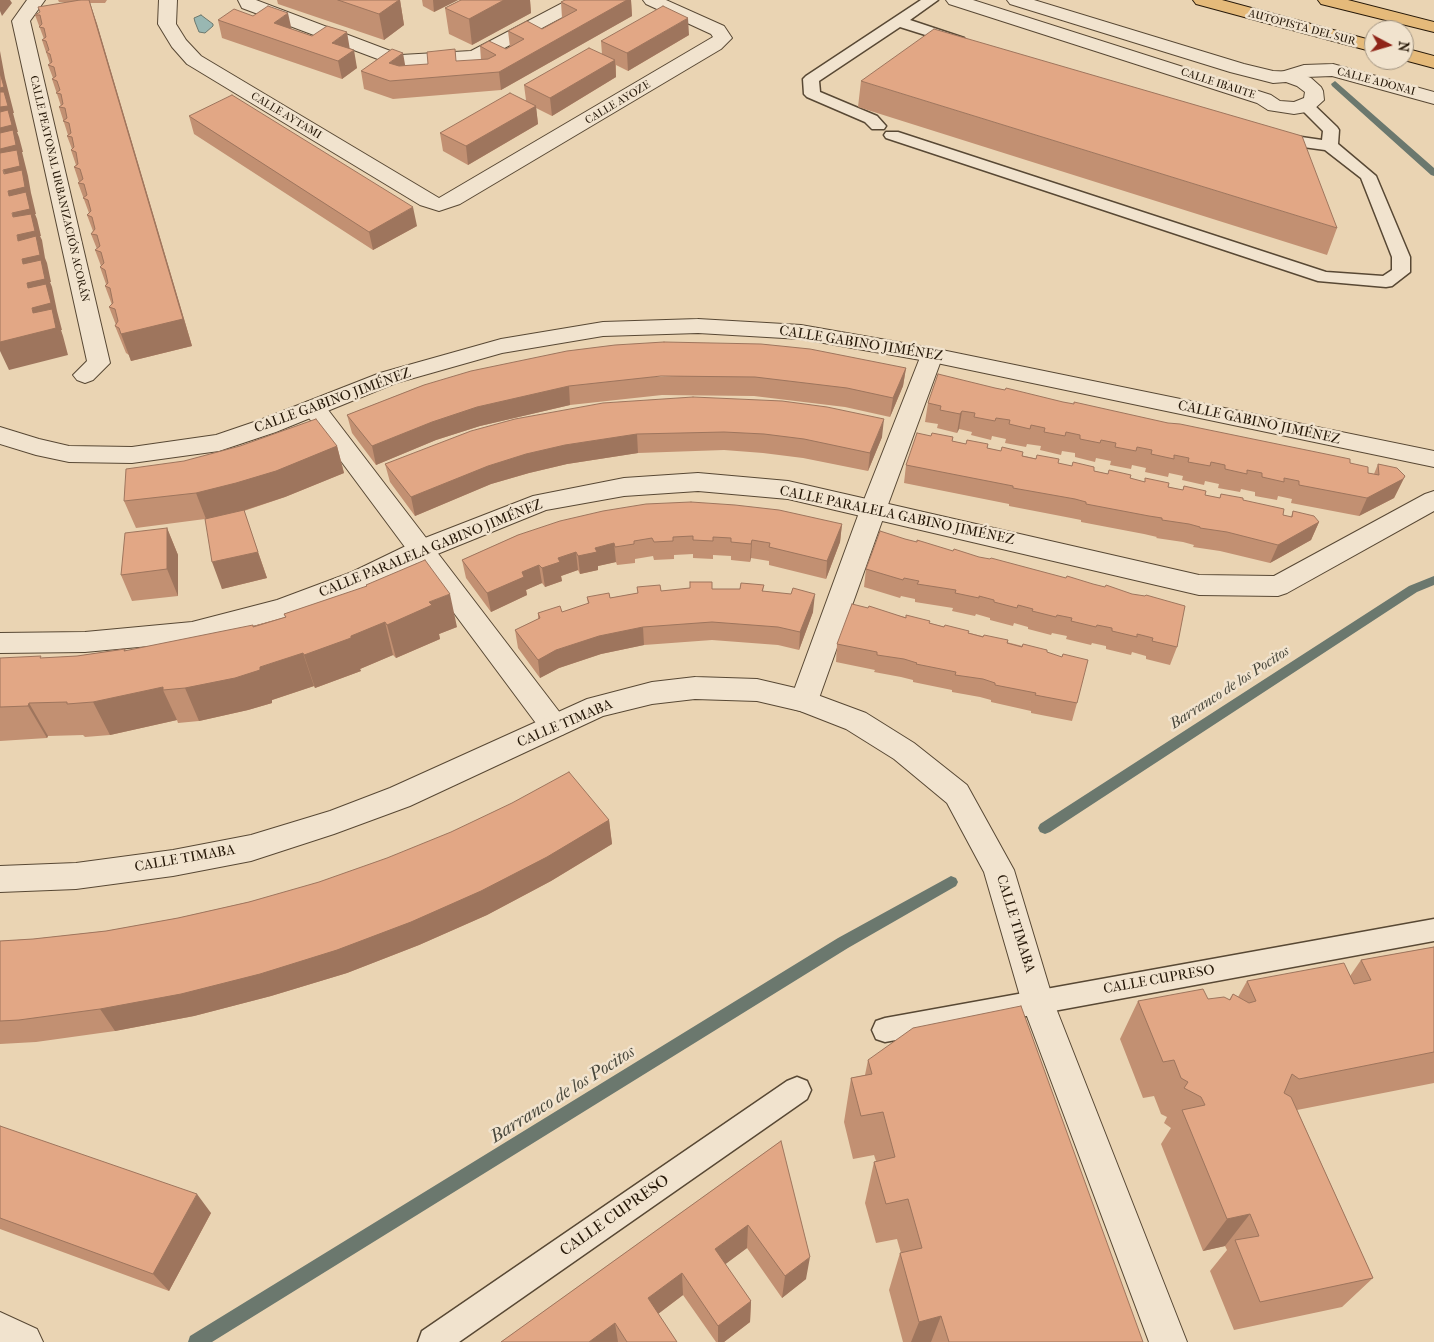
<!DOCTYPE html>
<meta charset="utf-8">
<style>
body{margin:0}
#map{position:relative;width:1434px;height:1342px;overflow:hidden;background:#ead4b3;font-family:"IM FELL French Canon",serif}
canvas{display:block}
.north{position:absolute;left:1364px;top:20px;width:50px;height:50px;box-sizing:border-box;background:#f1e3ce;border:1px solid #a0927f;border-radius:50%;rotate:96deg;font-size:14px;font-weight:700;line-height:20px;text-align:center;color:#271909}
.north::after{content:'';display:block;margin:auto;width:18px;height:22px;background:#8f2418;clip-path:polygon(50% 0,100% 100%,50% 72%,0 100%)}
</style>
<div id="map">
<canvas width="1434" height="1342"></canvas>
<div class="north">N</div>
</div>
<script>
const g = document.querySelector('canvas').getContext('2d');
g.lineJoin = 'round';
function fill(path, color) {
  g.fillStyle = color;
  g.fill(path, 'evenodd');
}
function shape(rows) {
  const path = new Path2D();
  for (const r of rows) {
    path.moveTo(r[0], r[1]);
    for (let i = 2; i < r.length; i += 2) path.lineTo(r[i], r[i + 1]);
  }
  return path;
}
function strokePath(path, color, width, dash) {
  g.strokeStyle = color;
  g.lineWidth = width;
  g.lineCap = dash ? 'butt' : 'round';
  g.setLineDash(dash || []);
  g.stroke(path);
}
function write(font, color, halo, rows, align = 'center') {
  g.font = font + ' "IM FELL French Canon",serif';
  g.lineWidth = 5;
  g.setLineDash([]);
  g.textBaseline = 'middle';
  g.strokeStyle = halo;
  g.fillStyle = color;
  for (const [text, x, y, turn = 0] of rows) {
    g.save();
    g.translate(x, y);
    g.rotate((+turn || 0) * Math.PI / 180);
    g.textAlign = isNaN(turn) ? turn : align;
    if (halo) g.strokeText(text, 0, 0);
    g.fillText(text, 0, 0);
    g.restore();
  }
}
const water = shape([
 [201,15,213,24,213,26,205,33,199,32,195,22,194,18,201,15]
]);
fill(water, '#99b7b2');
strokePath(water, '#6b786e', 1);
fill(shape([
 [1335,81,1434,168,1434,176,1431,175,1332,86,1331,84,1335,81],
 [1434,576,1434,585,1417,592,1050,832,1045,834,1040,832,1038,828,1040,824,1409,586,1434,576],
 [951,876,956,878,958,882,956,886,848,948,212,1342,188,1342,190,1336,838,938,951,876]
]), '#6b786e');
const service = shape([
 [921,0,938,0,910,20,964,38,966,41,964,44,954,44,900,27,819,81,820,92,877,116,886,126,884,129,872,129,865,122,807,97,804,94,803,79,806,76,921,0],
 [1306,101,1312,103,1337,127,1339,130,1338,144,1376,176,1410,257,1410,272,1392,286,1386,287,1318,281,886,138,884,135,886,132,898,132,1326,272,1383,276,1392,270,1392,257,1361,178,1325,150,1274,143,1268,141,1266,138,1268,135,1274,133,1322,140,1323,131,1298,106,1300,103,1306,101],
 [1434,919,1434,941,885,1042,876,1039,872,1030,876,1021,885,1018,1434,919],
 [797,1077,807,1081,811,1090,807,1099,459,1342,418,1342,422,1331,787,1081,797,1077]
]);
const pedestrian = shape([
 [932,348,940,350,943,355,886,510,818,701,814,709,804,712,794,709,790,701,860,510,921,355,924,350,932,348],
 [314,400,322,402,564,718,568,726,564,734,554,737,544,734,306,414,302,408,306,402,314,400]
]);
const minor = shape([
 [27,0,45,0,30,21,110,363,93,380,85,383,77,380,73,375,87,361,12,21,27,0],
 [159,0,177,0,176,24,186,40,201,56,439,198,713,37,711,34,646,4,643,0,666,0,724,26,732,38,721,49,460,204,439,211,420,205,187,64,172,47,158,24,159,0],
 [238,0,256,0,401,55,471,51,568,0,590,0,587,4,482,60,399,67,242,8,238,0],
 [946,0,973,0,1271,95,1280,101,1294,102,1304,98,1305,92,1297,86,1286,82,1273,83,1230,72,1010,4,1007,0,1034,0,1244,64,1273,71,1295,72,1311,78,1321,87,1323,91,1324,100,1313,110,1306,112,1294,114,1268,110,1257,103,949,4,946,0],
 [698,319,801,325,932,348,1434,451,1434,467,932,362,801,339,698,333,603,336,502,353,396,383,276,432,219,451,132,463,69,462,36,455,0,444,0,427,39,439,69,446,132,447,216,435,260,420,380,373,501,339,603,322,698,319],
 [698,473,788,481,1199,575,1274,576,1425,494,1434,491,1434,511,1287,593,1278,596,1199,595,788,499,698,491,624,496,546,510,430,557,370,586,291,616,192,642,85,652,0,653,0,633,85,632,192,622,277,600,352,572,412,543,533,496,624,478,698,473],
 [695,677,757,679,804,690,866,713,914,743,967,785,1014,870,1054,1003,1187,1342,1149,1342,1022,1003,984,872,947,803,894,759,846,729,800,711,757,701,695,699,652,704,603,716,410,806,334,834,251,861,173,876,76,889,0,892,0,866,76,863,173,850,251,835,330,811,390,788,587,699,652,682,695,677],
 [0,1312,37,1329,43,1342,0,1342,0,1312]
]);
const tertiary = shape([
 [1333,64,1434,92,1434,104,1332,76,1306,77,1288,82,1281,80,1279,76,1281,72,1304,65,1333,64]
]);
const motorway = shape([
 [1193,0,1222,0,1374,41,1374,52,1196,4,1193,0],
 [1318,0,1348,0,1434,22,1434,32,1321,4,1318,0],
 [1404,48,1434,56,1434,68,1404,60,1404,48]
]);
strokePath(service, '#584834', 3);
strokePath(pedestrian, '#584834', 2);
strokePath(minor, '#584834', 2);
strokePath(tertiary, '#584834', 2);
strokePath(motorway, '#271909', 2);
fill(service, '#f1e3ce');
fill(pedestrian, '#f1e3ce');
fill(minor, '#f1e3ce');
fill(tertiary, '#f1e3ce');
fill(motorway, '#e5ba7a');
fill(shape([
 [58,0,107,0,105,3,90,3,97,24,192,346,131,361,129,355,126,353,115,326,116,325,109,307,112,305,105,286,106,284,100,267,101,266,95,250,97,249,91,234,93,231,87,215,89,213,78,183,79,182,74,167,76,165,71,150,72,149,67,136,68,135,59,107,61,106,52,79,53,78,48,65,50,64,42,40,44,39,35,15,69,2,59,2],
 [277,0,400,0,404,25,384,40,278,4],
 [422,0,458,0,434,12,423,6],
 [461,0,530,0,531,13,472,45,449,34,445,8],
 [565,0,631,0,632,16,501,90,393,99,364,89,361,71,405,66,481,60,480,46,506,49,510,47,508,31,542,29,562,18,561,2],
 [218,20,291,29,350,49,357,68,342,79,222,38],
 [689,35,628,71,616,65,616,77,552,116,536,108,538,124,468,165,443,151,440,133,526,100,524,85,602,54,601,41],
 [861,81,1337,228,1327,255,858,107],
 [189,116,417,226,373,250,194,134],
 [906,368,903,386,890,417,845,407,754,396,662,395,570,405,480,426,436,440,376,465,352,433,347,415,424,385],
 [995,388,1350,463,1368,473,1374,474,1378,464,1405,476,1394,498,1359,516,1291,503,1292,499,1278,496,1277,500,1255,496,1255,492,1241,489,1240,492,1218,488,1219,484,1205,481,1204,485,1182,480,1183,476,1169,473,1168,477,1145,472,1146,468,1132,465,1131,469,1110,465,1111,461,1096,458,1095,462,1075,457,1075,453,1062,451,1061,455,1040,450,1041,446,1027,444,1026,447,1005,443,1006,439,992,436,991,440,971,435,972,432,959,429,957,433,937,428,938,424,925,422,928,403],
 [515,419,882,437,868,471,803,458,763,453,724,450,638,453,567,464,529,473,491,484,415,516,390,482,385,464],
 [931,436,953,437,952,441,966,444,988,444,987,448,1183,490,1184,486,1205,495,1220,498,1221,494,1243,500,1283,515,1291,517,1293,511,1319,522,1311,540,1270,563,1220,551,1193,547,1194,545,1183,542,1156,538,1157,537,1144,534,1081,522,1081,520,1071,518,1009,506,1009,504,904,483,906,465],
 [337,446,344,473,285,497,244,511,267,578,222,589,205,519,136,528,124,501],
 [842,524,840,542,826,579,769,565,769,561,751,558,750,562,731,560,731,556,713,555,713,559,693,558,693,554,674,555,674,559,654,560,653,556,635,559,635,563,617,565,616,562,598,566,598,570,580,574,578,570,561,576,562,581,545,587,542,583,526,590,527,595,491,612,466,578,462,560,518,535],
 [167,528,178,555,178,596,132,601,121,575],
 [905,539,1177,647,1170,665,1146,659,1146,656,1132,652,1131,655,1106,649,1106,646,1092,643,1091,645,1066,639,1067,636,1052,633,1051,635,1028,629,1028,627,1014,623,1013,626,990,620,990,618,976,614,975,616,952,611,953,608,915,602,915,599,901,596,900,598,864,587,866,569],
 [366,585,457,627,439,634,440,639,396,658,393,655,360,669,361,671,315,688,314,686,272,700,272,703,248,710,199,721,178,723,177,720,110,735,85,737,83,735,48,736,47,738,0,741,0,658,42,658,77,656,125,649,126,651,253,626,285,617,284,614,367,587],
 [764,585,763,591,813,612,799,650,778,645,712,640,644,645,601,654,559,668,540,678,518,648,515,630,538,619,538,613,562,612,588,604,587,597,610,598,638,593,637,587,661,591,712,589,740,589],
 [868,608,1047,652,1077,703,1072,721,1031,713,1031,711,991,702,991,700,980,697,952,692,952,690,913,682,913,680,901,677,874,672,875,670,836,662,837,644],
 [609,820,612,844,551,881,487,915,419,945,347,973,271,996,194,1016,115,1031,36,1042,0,1044,0,941,33,939,106,931,178,918],
 [1434,947,1434,1083,1297,1110,1373,1278,1342,1307,1234,1330,1210,1271,1227,1250,1225,1246,1203,1251,1161,1144,1171,1128,1164,1123,1167,1117,1161,1114,1154,1096,1143,1098,1120,1039,1138,1001,1208,999,1229,1000,1233,994,1238,997,1247,981,1350,976,1361,960],
 [868,1060,1143,1342,903,1342,889,1290,900,1253,901,1253,897,1239,876,1243,865,1203,874,1162,876,1161,874,1155,853,1159,844,1122,851,1078,865,1075],
 [0,1126,211,1213,169,1291,0,1229],
 [781,1141,806,1279,782,1298,747,1248,725,1264,751,1301,750,1322,724,1342,716,1342,683,1295,658,1314,677,1342,501,1342]
]), '#c29072');
fill(shape([
 [0,0,10,0,12,3,2,16,0,11],
 [89,0,97,24,192,346,131,361,121,334],
 [399,0,400,0,404,25,384,40,379,14],
 [433,0,458,0,434,12],
 [504,0,530,0,531,13,472,45,469,19],
 [627,0,631,0,632,16,501,90,499,72],
 [288,13,292,31,274,23],
 [688,18,689,35,628,71,627,53],
 [347,32,350,50,336,60,332,43],
 [354,50,357,68,342,79,338,61],
 [0,51,5,78,14,113,13,113,18,132,17,132,19,137,23,152,22,152,28,176,31,193,32,197,36,214,35,214,37,219,41,236,40,236,42,240,45,258,47,263,51,282,50,282,52,287,56,306,57,311,62,330,61,330,63,336,68,355,9,370,0,351,0,342,33,313,0,152],
 [403,53,406,70,389,63],
 [615,60,616,77,552,116,550,98],
 [536,106,538,124,468,165,466,146],
 [413,207,417,226,373,250,369,232],
 [906,368,903,386,890,417,893,398],
 [569,386,570,405,480,426,436,440,376,465,372,446,432,422,477,407],
 [962,411,959,429,957,433,960,414],
 [884,419,882,437,868,471,870,453],
 [637,434,638,453,567,464,529,473,491,484,415,516,411,497,488,466,526,454,565,445],
 [337,446,344,473,285,497,245,510,206,519,196,493],
 [1405,476,1394,498,1359,516,1367,498],
 [1319,522,1311,540,1270,563,1278,545],
 [842,524,840,542,826,579,827,561],
 [167,528,178,555,178,596,167,569],
 [752,540,751,558,750,562,751,544],
 [614,543,616,562,598,566,598,570,580,574,578,556,595,548],
 [258,552,267,578,222,589,212,562],
 [576,552,578,570,561,576,562,581,545,587,542,568,558,558],
 [539,565,542,583,526,590,527,595,491,612,487,593,522,572],
 [450,594,457,627,439,634,440,639,396,658,387,625,429,602],
 [815,594,813,612,799,650,800,632],
 [385,622,393,655,360,669,361,671,315,688,304,655],
 [643,627,644,645,601,654,559,668,540,678,538,660,556,650,599,636],
 [303,653,314,686,272,700,272,703,248,710,199,721,185,688,260,667],
 [163,687,163,690,177,720,110,735,93,702],
 [29,703,48,736,47,738,28,706],
 [609,820,612,844,551,881,487,915,419,945,347,973,271,996,194,1016,115,1031,100,1009],
 [197,1194,211,1213,169,1291,153,1274],
 [1250,1214,1225,1246,1203,1251,1227,1219],
 [748,1225,747,1248,715,1272,715,1249],
 [810,1257,806,1279,782,1298,785,1276],
 [682,1273,683,1295,650,1320,648,1298],
 [751,1301,750,1322,724,1342,718,1342,718,1326],
 [941,1316,931,1342,911,1342,919,1322],
 [615,1323,618,1342,589,1342]
]), '#9e755d');
const building = shape([
 [80,0,89,0,183,319,121,334,119,328,115,326,118,321,115,309,109,307,113,303,110,288,105,286,108,283,105,270,100,267,104,263,101,252,95,250,100,246,97,235,91,234,95,229,92,217,87,215,91,211,88,200,83,198,87,195,84,184,78,183,83,179,80,169,74,167,78,164,76,152,71,150,74,147,72,137,67,136,71,133,69,123,63,121,67,118,65,108,59,107,63,104,61,94,56,93,60,90,57,81,52,79,56,76,54,67,48,65,52,62,50,54,46,52,49,50,46,41,42,40,46,37,44,28,39,27,42,24,40,15,35,15,40,12,38,7,80,0],
 [338,0,399,0,379,14,338,0],
 [461,0,504,0,469,19,445,8,461,0],
 [565,0,627,0,499,72,390,81,361,71,392,49,403,53,389,63,399,66,428,64,427,52,455,49,456,61,488,59,496,55,480,46,489,41,506,49,524,39,508,31,527,21,542,29,577,10,561,2,565,0],
 [268,6,288,13,274,23,312,36,327,26,347,32,332,43,354,50,338,61,218,20,234,9,253,16,268,6],
 [663,6,688,18,627,53,601,41,663,6],
 [934,29,1302,136,1337,228,861,81,934,29],
 [589,48,615,60,550,98,524,85,589,48],
 [0,73,4,87,0,88,0,73],
 [0,92,4,92,8,106,0,107,0,92],
 [510,93,536,106,466,146,440,133,510,93],
 [232,95,413,207,369,232,189,116,232,95],
 [8,110,12,125,0,128,0,112,8,110],
 [13,130,16,145,0,149,0,133,13,130],
 [17,150,20,166,3,170,4,174,22,170,25,187,8,191,9,196,26,192,30,209,12,213,13,217,31,214,35,231,17,235,18,241,36,236,40,255,22,259,23,264,41,260,45,279,27,283,28,288,46,284,51,303,32,308,33,313,52,309,56,328,0,342,0,152,0,153,17,150],
 [664,342,761,344,810,349,906,368,893,398,847,388,755,377,661,376,569,386,477,407,432,422,372,446,347,415,424,385,471,371,567,351,615,345,664,342],
 [938,374,995,388,1005,390,1006,388,1063,402,1074,404,1074,402,1168,423,1180,424,1350,459,1350,463,1368,467,1368,473,1379,475,1378,464,1397,468,1405,476,1403,479,1367,498,1299,485,1299,481,1284,478,1284,482,1262,477,1262,473,1247,470,1247,474,1225,469,1225,465,1211,462,1210,466,1188,462,1189,458,1174,455,1174,459,1151,454,1152,450,1137,447,1136,451,1115,447,1116,443,1101,440,1100,443,1080,439,1080,435,1066,432,1065,436,1044,432,1045,428,1031,425,1030,429,1009,424,1010,420,996,418,995,421,974,417,975,413,962,411,960,414,940,410,941,406,928,403,938,374],
 [693,397,782,401,827,407,884,419,870,453,804,439,764,434,724,432,637,434,565,445,526,454,488,466,411,497,385,464,471,431,515,419,603,403,693,397],
 [316,419,337,446,276,471,236,483,196,493,124,501,126,469,184,461,240,446,316,419],
 [917,433,931,436,932,433,953,437,952,441,966,444,967,440,988,444,987,448,1001,451,1002,447,1023,452,1022,456,1036,459,1037,455,1059,459,1058,463,1072,466,1073,462,1094,467,1094,471,1108,474,1109,470,1131,475,1130,478,1145,482,1145,478,1169,483,1168,487,1183,490,1184,486,1206,491,1205,495,1220,498,1221,494,1243,498,1243,500,1284,509,1283,515,1292,517,1293,511,1314,516,1319,522,1278,545,1227,532,1200,528,1200,527,1189,524,1162,520,1162,518,1149,516,1086,504,1086,502,1075,499,1013,488,1013,486,906,465,917,433],
 [691,502,735,505,779,510,842,524,827,561,769,547,770,543,752,540,751,544,731,542,731,538,713,537,713,541,693,540,693,536,673,537,673,541,654,542,652,538,634,541,634,544,615,547,614,543,595,548,597,552,578,556,576,552,558,558,560,562,542,568,539,565,522,572,524,577,487,593,462,560,518,535,560,521,603,511,646,504,691,502],
 [244,510,258,552,212,562,205,519,244,510],
 [167,528,167,569,121,575,125,533,167,528],
 [880,531,905,539,917,542,917,540,953,551,954,549,979,557,990,559,991,558,1066,578,1067,576,1093,584,1105,587,1106,585,1132,594,1145,596,1146,595,1185,606,1177,647,1152,641,1153,638,1137,634,1137,637,1112,631,1112,628,1097,625,1096,627,1071,621,1072,618,1057,615,1056,617,1032,611,1033,609,1018,605,1017,608,994,602,994,600,979,596,979,598,955,593,956,590,917,584,919,581,904,578,903,580,866,569,880,531],
 [425,560,450,594,429,602,432,605,387,625,385,622,351,636,351,638,304,655,303,653,260,667,260,670,235,678,185,688,163,690,163,687,93,702,67,704,67,702,29,703,28,706,0,707,0,658,41,656,40,658,77,656,125,649,124,651,253,625,253,627,286,617,284,614,367,586,366,585,425,560],
 [690,582,712,582,712,589,740,589,741,583,764,585,762,591,791,594,793,588,815,594,800,632,778,627,712,622,643,627,599,636,556,650,538,660,515,630,540,618,538,613,560,606,562,612,589,603,587,597,609,593,610,598,638,593,637,587,660,585,661,591,690,588,690,582],
 [852,604,868,608,869,606,906,618,906,615,930,621,929,623,944,627,945,625,969,631,968,633,983,637,984,635,1008,640,1007,643,1022,647,1023,644,1047,650,1047,652,1062,657,1063,654,1088,660,1077,703,1035,695,1036,693,995,685,995,683,983,679,955,675,956,672,916,664,917,663,904,659,877,655,877,652,837,644,852,604],
 [569,772,609,820,547,857,481,891,411,922,337,950,260,974,181,994,100,1009,19,1020,0,1021,0,941,33,939,106,931,178,918,249,902,319,882,387,858,451,832,512,803,569,772],
 [1434,947,1434,1052,1299,1079,1292,1074,1284,1093,1291,1097,1373,1278,1260,1302,1235,1240,1259,1236,1250,1214,1227,1219,1182,1110,1205,1105,1201,1097,1184,1088,1188,1082,1181,1078,1174,1060,1163,1062,1138,1001,1203,989,1208,999,1224,997,1230,1000,1233,994,1249,1003,1256,1001,1247,981,1344,963,1354,984,1371,980,1361,960,1434,947],
 [1021,1006,1143,1342,949,1342,941,1316,919,1322,900,1253,922,1248,908,1199,886,1204,874,1162,895,1157,883,1112,861,1116,851,1078,872,1074,868,1060,913,1028,1021,1006],
 [0,1126,197,1194,153,1274,0,1218,0,1126],
 [781,1141,810,1257,785,1276,748,1225,715,1249,751,1301,718,1326,682,1273,648,1298,677,1342,627,1342,615,1323,589,1342,501,1342,781,1141]
]);
fill(building, '#e2a785');
strokePath(building, '#9e755d', 1);
write('11px', '#271909', '#f1e3ce', [
 ["AUTOPISTA DEL SUR",1302,28,15],
 ["CALLE ADONAI",1376,82,15],
 ["CALLE IBAUTE",1218,84,18],
 ["CALLE AYOZE",618,103,-31],
 ["CALLE AYTAMI",286,116,31],
 ["CALLE PEATONAL URBANIZACIÓN ACORÁN",59,189,77]
]);
write('14px', '#271909', '#f1e3ce', [
 ["CALLE GABINO JIMÉNEZ",861,344,9],
 ["CALLE GABINO JIMÉNEZ",333,401,-20],
 ["CALLE GABINO JIMÉNEZ",1259,423,12],
 ["CALLE PARALELA GABINO JIMÉNEZ",897,516,12],
 ["CALLE PARALELA GABINO JIMÉNEZ",431,549,-22],
 ["CALLE TIMABA",565,724,-23],
 ["CALLE TIMABA",185,859,-10],
 ["CALLE TIMABA",1015,924,73],
 ["CALLE CUPRESO",1159,980,-10]
]);
write('italic 15px', '#49483c', '#f1e3ce', [
 ["Barranco de los Pocitos",1230,688,-33]
]);
write('16px', '#271909', '#f1e3ce', [
 ["CALLE CUPRESO",615,1216,-35]
]);
write('italic 18px', '#49483c', '#f1e3ce', [
 ["Barranco de los Pocitos",563,1095,-32]
]);
</script>
